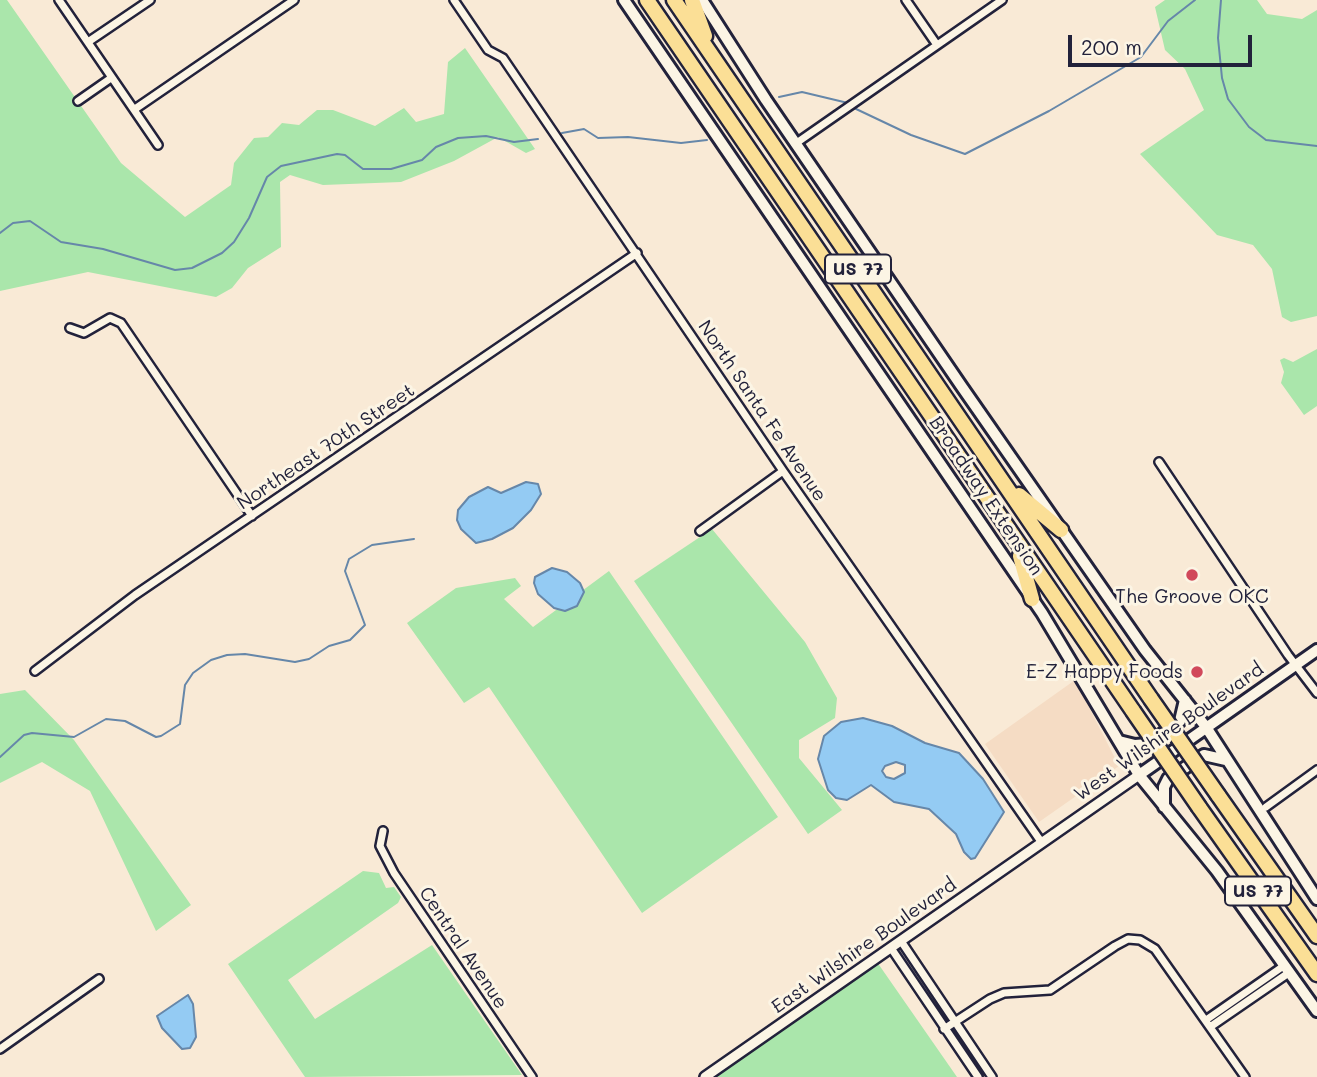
<!DOCTYPE html>
<style>
body{margin:0}
#map{position:relative;width:1317px;height:1077px;overflow:hidden;background:#f9ead6;font-family:Mali,sans-serif}
canvas{display:block}
.scale{position:absolute;left:1068px;top:35px;width:184px;height:32px;box-sizing:border-box;border:4px solid #22223b;border-top:0;padding-left:9px;font-size:21px;line-height:24px;white-space:nowrap;color:#22223b;-webkit-text-stroke:5px #fcf5e5;paint-order:stroke}
</style>
<div id="map">
<canvas width="1317" height="1077"></canvas>
<div class="scale">200 m</div>
</div>
<script>
const g = document.querySelector('canvas').getContext('2d');
g.lineJoin = 'round';
function fill(path, color) {
  g.fillStyle = color;
  g.fill(path, 'evenodd');
}
function shape(rows) {
  const path = new Path2D();
  for (const r of rows) {
    path.moveTo(r[0], r[1]);
    for (let i = 2; i < r.length; i += 2) path.lineTo(r[i], r[i + 1]);
  }
  return path;
}
function strokePath(path, color, width, dash) {
  g.strokeStyle = color;
  g.lineWidth = width;
  g.lineCap = dash ? 'butt' : 'round';
  g.setLineDash(dash || []);
  g.stroke(path);
}
function write(font, color, halo, rows, align = 'center') {
  g.font = font + ' Mali,sans-serif';
  g.lineWidth = 6;
  g.setLineDash([]);
  g.textBaseline = 'middle';
  g.strokeStyle = halo;
  g.fillStyle = color;
  for (const [text, x, y, turn = 0] of rows) {
    g.save();
    g.translate(x, y);
    g.rotate((+turn || 0) * Math.PI / 180);
    g.textAlign = isNaN(turn) ? turn : align;
    if (halo) g.strokeText(text, 0, 0);
    g.fillText(text, 0, 0);
    g.restore();
  }
}
fill(shape([
 [1075,680,1119,766,1039,822,985,744]
]), '#f5dcc4');
fill(shape([
 [0,0,7,0,121,163,185,217,231,185,234,163,254,138,268,137,282,123,299,125,317,110,333,110,375,126,404,108,416,122,444,114,448,62,465,48,535,149,526,153,498,137,454,161,401,182,323,185,290,175,280,182,281,247,248,268,232,288,216,297,88,272,0,291],
 [1165,0,1257,0,1267,14,1302,19,1317,10,1317,316,1291,322,1282,317,1272,269,1253,245,1217,235,1140,154,1204,110,1185,69,1165,50,1155,7],
 [1317,349,1317,406,1304,415,1281,383,1284,372,1280,360,1284,358,1293,362],
 [712,529,805,642,837,698,835,718,799,740,799,758,842,810,808,834,634,581],
 [609,571,778,817,642,913,489,687,464,703,407,623,456,588,515,578,521,586,504,599,533,627],
 [25,690,74,740,191,905,156,931,90,791,42,762,0,783,0,694],
 [363,871,379,873,386,888,394,887,401,897,398,903,288,980,315,1019,432,945,522,1075,305,1077,228,964],
 [877,962,957,1077,712,1077]
]), '#aae6ab');
const water = shape([
 [526,482,538,484,541,494,531,510,513,528,492,539,476,543,461,529,457,520,458,510,469,497,488,487,501,493,526,482],
 [552,568,567,572,580,583,584,592,577,606,565,611,554,608,538,594,534,583,535,577,552,568],
 [863,718,892,726,925,743,959,753,983,779,1004,812,975,858,971,859,964,852,956,834,929,809,894,802,871,785,847,800,836,798,828,790,818,759,824,736,841,722,863,718],
 [896,762,905,765,905,773,894,779,886,777,882,771,885,766,896,762],
 [188,995,193,1004,196,1037,190,1048,182,1049,162,1028,157,1016,188,995]
]);
fill(water, '#94cbf3');
strokePath(water, '#6687a9', 2);
strokePath(shape([
 [1221,0,1218,38,1222,78,1228,99,1249,127,1266,140,1317,146],
 [779,97,802,92,848,103],
 [854,108,911,135,965,154,1049,111,1141,57,1168,21,1195,0],
 [562,133,584,129,598,138,628,137,681,143,707,140],
 [0,233,13,223,30,221,61,242,103,249,175,270,192,268,222,253,234,242,249,218,267,177,281,166,337,154,345,155,363,169,391,169,422,160,436,147,458,138,486,136,514,142,538,139],
 [0,757,24,735,32,733,74,737,106,719,125,721,156,737,161,736,180,724,185,685,193,673,211,660,227,655,245,654,295,662,309,659,329,646,350,640,365,625,345,571,349,559,372,545,414,539]
]), '#6687a9', 2);
const minor = shape([
 [59,0,158,145],
 [454,0,488,50,503,58,783,471,1042,843],
 [906,0,937,45],
 [88,42,150,0],
 [78,101,111,78],
 [135,109,294,0],
 [795,144,1002,0],
 [70,328,84,333,110,318,121,323,252,516],
 [1159,462,1288,655,1317,693],
 [700,531,783,471],
 [35,671,135,595,637,253],
 [1266,807,1317,770],
 [383,831,380,846,394,873,532,1077],
 [901,941,992,1077],
 [891,948,978,1077],
 [1206,1020,1285,965],
 [1210,1027,1290,972],
 [944,1029,990,999,1004,993,1050,990,1115,946,1128,939,1140,940,1155,949,1245,1077],
 [0,1049,99,979]
]);
const tertiary = shape([
 [705,1077,1139,775]
]);
const secondary = shape([
 [624,0,1042,613,1139,775,1217,871,1317,1011],
 [702,0,766,100,962,387,1145,650,1206,727,1317,899],
 [1119,741,1135,745,1148,744,1180,721,1185,700],
 [1139,775,1317,650],
 [1164,807,1164,787,1168,779,1204,755,1226,760]
]);
const motorway = shape([
 [647,0,1133,711],
 [674,0,1151,699],
 [692,0,705,36],
 [1019,495,1061,530],
 [1020,556,1032,599],
 [1218,795,1317,936],
 [1199,807,1317,974]
]);
strokePath(minor, '#22223b', 12);
strokePath(tertiary, '#22223b', 14);
strokePath(secondary, '#22223b', 16);
strokePath(motorway, '#22223b', 19);
strokePath(minor, '#fcf5e5', 7);
strokePath(tertiary, '#fcf5e5', 9);
strokePath(secondary, '#fcf5e5', 10);
strokePath(motorway, '#fbdf96', 14);
const motorwayBridge = shape([
 [1151,699,1218,795],
 [1133,711,1199,807]
]);
strokePath(motorwayBridge, '#22223b', 19, []);
strokePath(motorwayBridge, '#fbdf96', 14);
for (const [x, y, r, color] of [
 [1192,575,7,"#d1495b"],
 [1197,672,7,"#d1495b"]
]) {
  const dot = new Path2D();
  dot.arc(x, y, r, 0, 2 * Math.PI);
  g.fillStyle = color;
  g.fill(dot);
  strokePath(dot, '#fcf5e5', 2.5);
}
for (const [x, y, w] of [
 [858,269,66],
 [1258,891,66]
]) {
  const box = new Path2D();
  box.roundRect(x - w / 2, y - 14.5, w, 29, 5);
  g.fillStyle = '#fcf5e5';
  g.fill(box);
  strokePath(box, '#22223b', 2);
}
write('bold 18px', '#22223b', null, [
 ["US 77",858,269],
 ["US 77",1258,891]
]);
write('19px', '#22223b', '#fcf5e5', [
 ["North Santa Fe Avenue",762,411,56],
 ["Northeast 70th Street",326,447,-34],
 ["Broadway Extension",986,496,56],
 ["West Wilshire Boulevard",1169,732,-35],
 ["East Wilshire Boulevard",864,946,-35],
 ["Central Avenue",463,948,56]
]);
write('19px', '#22223b', '#fcf5e5', [
 ["The Groove OKC",1192,597],
 ["E-Z Happy Foods",1183,672,"right"]
]);
</script>
